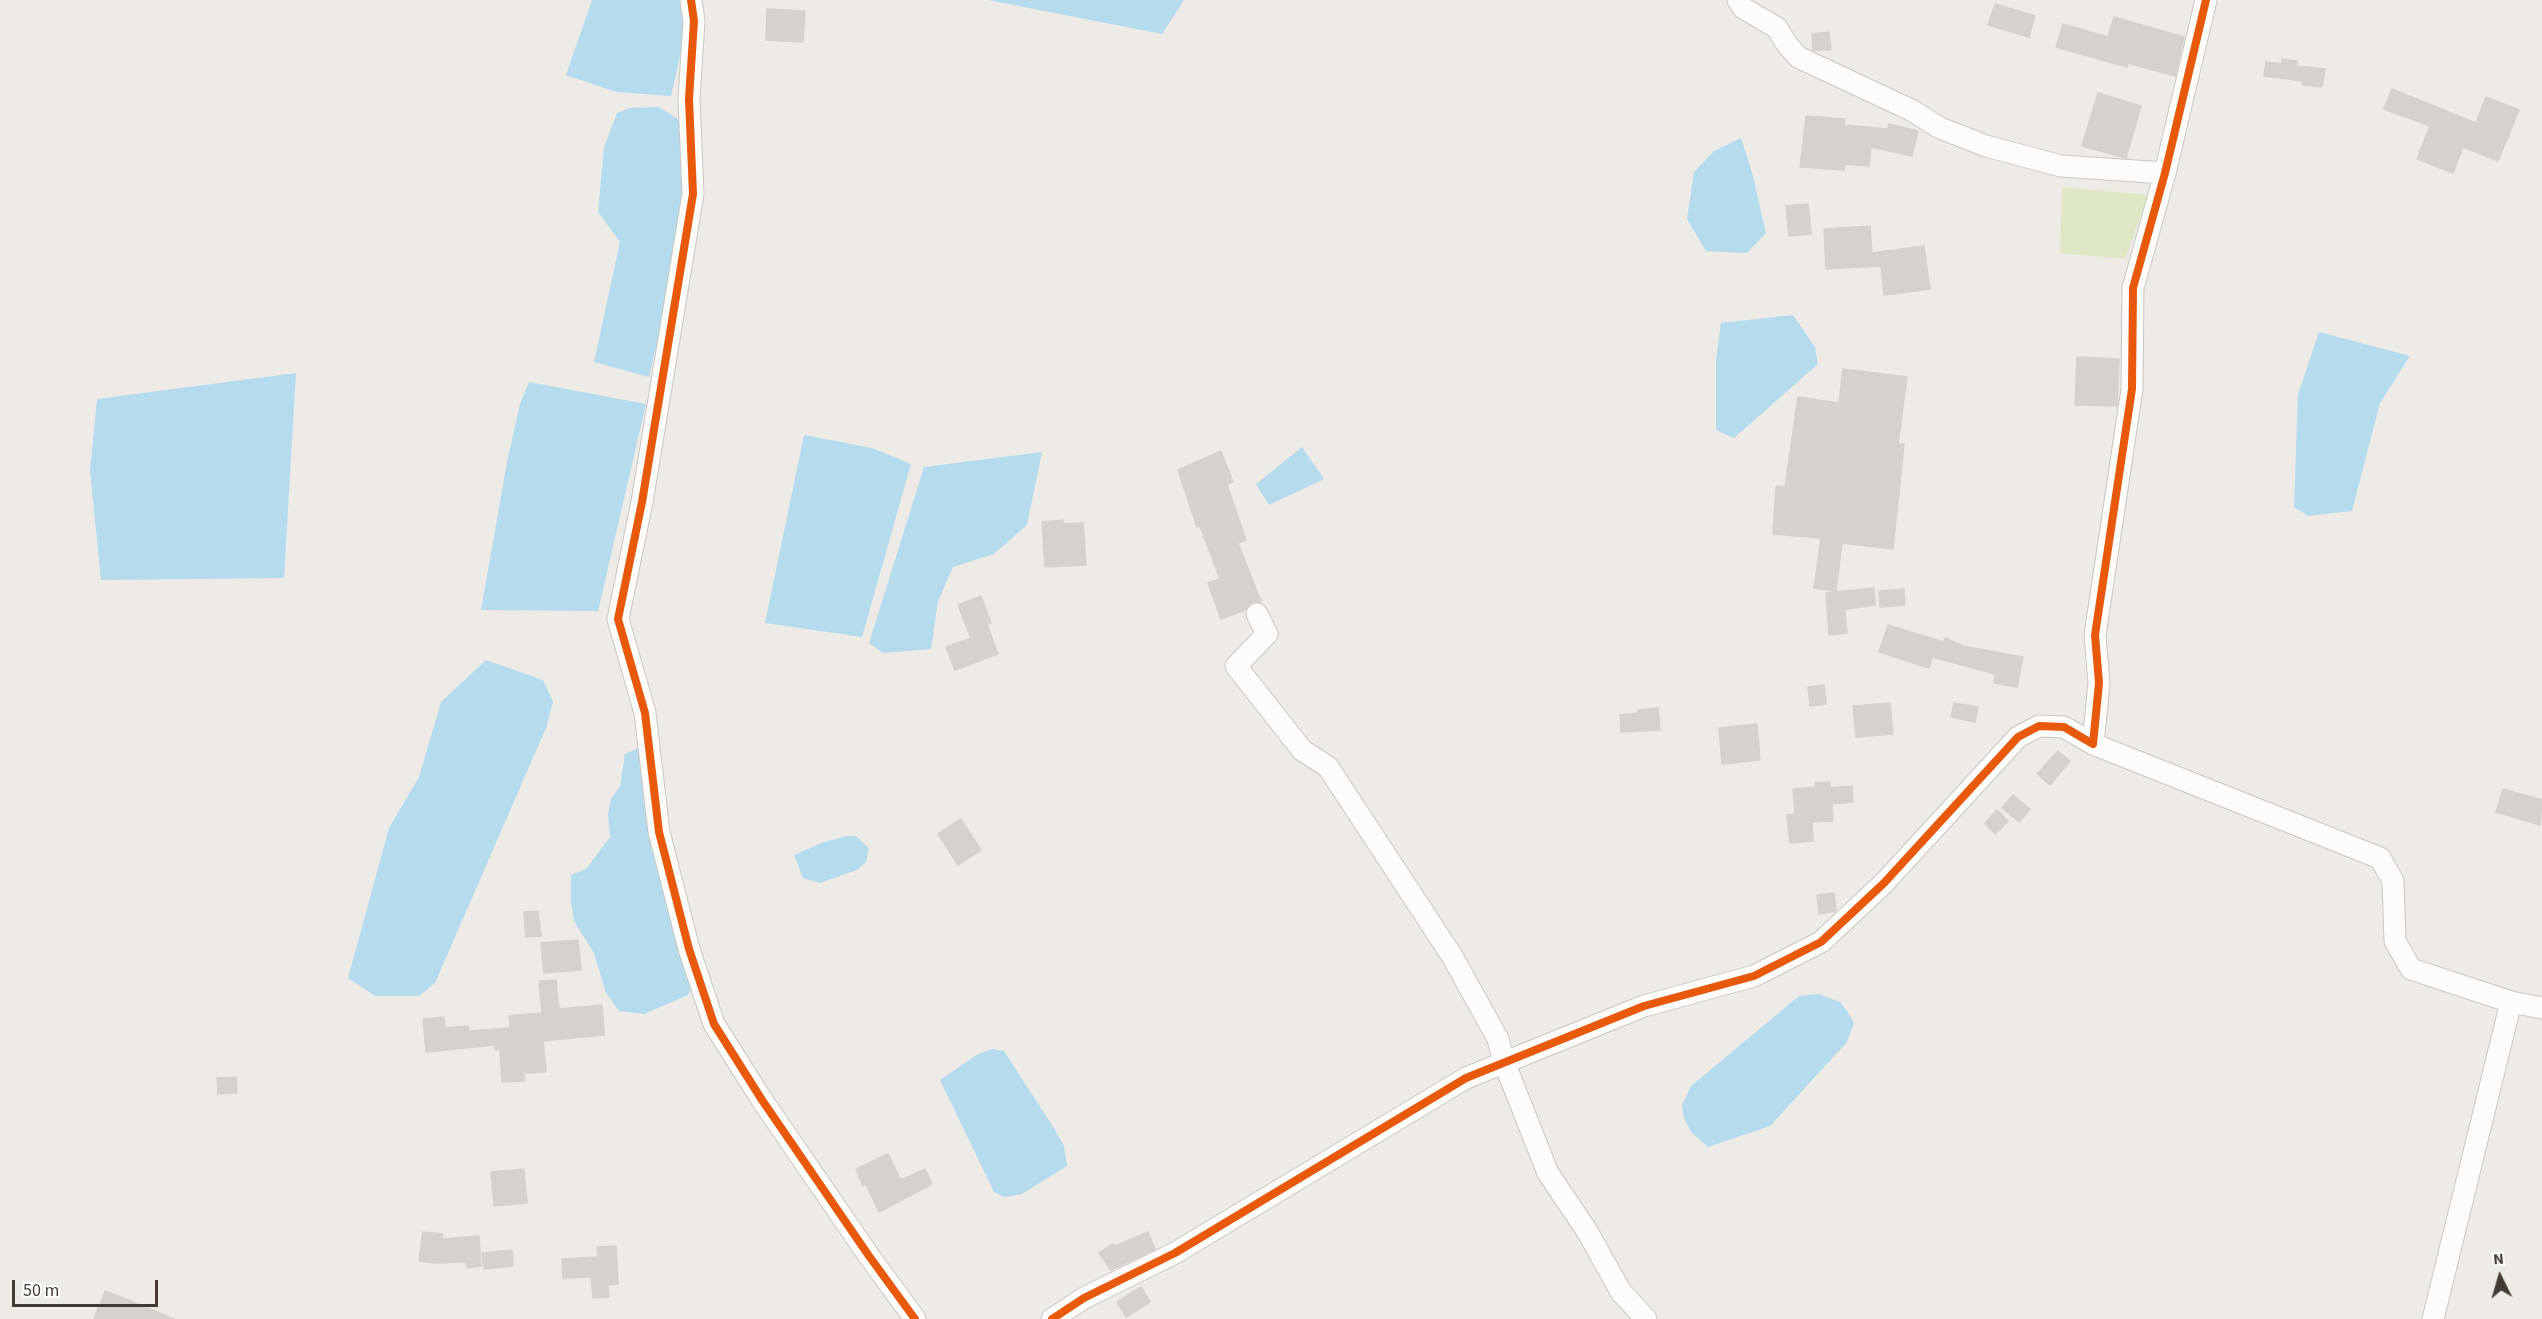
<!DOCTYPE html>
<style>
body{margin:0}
#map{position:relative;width:2542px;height:1319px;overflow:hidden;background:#eeeae6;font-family:"Source Sans 3",sans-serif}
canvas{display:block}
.north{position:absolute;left:2470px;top:1247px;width:60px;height:60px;-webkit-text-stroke:4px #fff;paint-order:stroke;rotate:355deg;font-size:16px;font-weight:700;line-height:24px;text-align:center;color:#433b33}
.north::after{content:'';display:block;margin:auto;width:21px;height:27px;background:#433b33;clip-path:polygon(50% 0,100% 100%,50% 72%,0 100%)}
.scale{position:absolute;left:12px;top:1280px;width:146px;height:27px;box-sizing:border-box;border:3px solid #433b33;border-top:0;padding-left:8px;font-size:18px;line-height:21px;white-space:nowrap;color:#433b33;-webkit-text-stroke:4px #fff;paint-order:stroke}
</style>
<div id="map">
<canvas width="2542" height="1319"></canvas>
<div class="north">N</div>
<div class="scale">50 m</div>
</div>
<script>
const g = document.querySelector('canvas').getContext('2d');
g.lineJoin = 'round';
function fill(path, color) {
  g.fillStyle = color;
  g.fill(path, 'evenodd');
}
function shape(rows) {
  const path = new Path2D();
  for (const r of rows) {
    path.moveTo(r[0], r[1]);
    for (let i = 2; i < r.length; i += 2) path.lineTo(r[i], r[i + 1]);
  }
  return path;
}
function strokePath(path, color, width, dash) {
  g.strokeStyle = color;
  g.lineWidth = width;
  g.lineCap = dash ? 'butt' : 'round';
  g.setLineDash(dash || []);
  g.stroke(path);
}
fill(shape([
 [2062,187,2148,195,2125,259,2060,253]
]), '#dee8c4');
fill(shape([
 [592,0,685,0,689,17,671,96,616,92,566,75],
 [988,0,1184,0,1162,34],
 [659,107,684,123,682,212,669,291,649,377,594,362,620,242,598,212,604,147,617,113,630,108],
 [1741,138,1752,172,1766,233,1747,253,1706,251,1687,219,1694,172,1714,151],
 [1793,315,1815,347,1818,364,1734,438,1716,430,1716,360,1721,323],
 [2319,332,2410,356,2380,403,2352,511,2308,516,2294,507,2298,394],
 [296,373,284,578,101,580,90,470,97,399],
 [529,382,646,404,598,611,481,610,507,462,520,404],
 [804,435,872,448,911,464,862,637,765,623],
 [1302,447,1324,479,1269,505,1256,484],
 [1042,452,1027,525,994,554,953,567,938,601,931,649,883,653,869,643,924,467],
 [486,660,543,680,553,702,546,728,435,983,419,996,375,996,348,978,389,828,419,777,441,702],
 [646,745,695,981,688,995,644,1014,619,1011,606,993,594,953,574,921,571,902,571,875,586,869,610,837,608,814,611,799,620,786,625,754],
 [847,836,856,836,869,848,866,862,857,870,820,883,803,878,794,855,824,842],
 [1818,994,1840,1002,1847,1011,1854,1023,1847,1042,1770,1126,1708,1147,1691,1132,1684,1118,1682,1105,1691,1086,1799,996],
 [992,1049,1004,1051,1055,1130,1064,1146,1067,1166,1022,1194,1004,1197,994,1192,940,1080,978,1054]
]), '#b5dcee');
const building = shape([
 [1995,4,2035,16,2029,37,1988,25,1995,4],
 [767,9,805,11,803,42,766,40,767,9],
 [2114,17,2184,37,2175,76,2128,63,2127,67,2056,47,2063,24,2108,37,2114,17],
 [1829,32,1831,50,1813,50,1812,34,1829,32],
 [2282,59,2297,61,2296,66,2325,69,2322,87,2303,85,2303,81,2264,76,2266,62,2282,64,2282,59],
 [2392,89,2476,123,2486,97,2519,110,2498,161,2463,147,2453,173,2417,159,2430,126,2384,109,2392,89],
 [2098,93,2141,106,2126,158,2082,146,2098,93],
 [1806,116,1845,119,1844,125,1888,129,1889,124,1918,131,1912,156,1871,147,1869,166,1845,164,1844,170,1800,167,1806,116],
 [1808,204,1811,234,1789,236,1786,206,1808,204],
 [1870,226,1872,253,1924,246,1930,289,1884,295,1881,266,1826,269,1824,229,1870,226],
 [2077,357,2119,359,2117,406,2075,405,2077,357],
 [1843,369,1907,377,1898,444,1904,444,1893,549,1842,543,1836,591,1814,588,1821,538,1773,534,1776,486,1785,487,1798,397,1839,403,1843,369],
 [1221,451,1233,482,1227,484,1246,540,1238,543,1261,602,1252,602,1245,610,1221,619,1208,583,1220,579,1200,526,1197,527,1178,470,1221,451],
 [1063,520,1063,524,1083,523,1086,565,1045,567,1042,522,1063,520],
 [1874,588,1875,605,1842,610,1845,611,1847,633,1829,635,1826,593,1874,588],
 [1904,589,1905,605,1880,607,1879,591,1904,589],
 [981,596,991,623,987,624,998,654,955,670,946,647,971,638,958,605,981,596],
 [1888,625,1944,642,1945,638,1963,646,2023,657,2017,687,1994,683,1995,674,1932,657,1929,668,1879,652,1888,625],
 [1824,685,1826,704,1810,706,1808,687,1824,685],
 [1890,703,1893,734,1856,737,1853,706,1890,703],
 [1954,703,1978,707,1975,722,1951,717,1954,703],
 [1658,708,1660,730,1621,732,1620,715,1638,713,1638,710,1658,708],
 [1757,724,1760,760,1722,764,1719,728,1757,724],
 [2058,751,2070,761,2050,785,2037,774,2058,751],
 [1830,782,1830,788,1852,786,1853,802,1832,804,1833,821,1812,822,1813,841,1790,843,1787,815,1795,814,1793,789,1815,787,1815,783,1830,782],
 [2503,789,2542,800,2540,825,2496,812,2503,789],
 [2013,795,2030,809,2019,822,2002,808,2013,795],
 [1997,810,2008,821,1995,834,1985,823,1997,810],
 [961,819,981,850,958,865,938,834,961,819],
 [1834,893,1836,911,1819,914,1817,895,1834,893],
 [538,911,541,936,526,937,524,912,538,911],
 [578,940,581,970,544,973,541,943,578,940],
 [556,980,559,1009,602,1005,604,1035,543,1041,546,1072,524,1073,524,1081,502,1082,500,1050,495,1050,495,1045,426,1052,423,1019,444,1017,445,1028,468,1026,469,1031,510,1028,509,1016,542,1013,539,981,556,980],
 [236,1077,237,1093,218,1094,217,1078,236,1077],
 [888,1154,901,1180,925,1169,932,1184,879,1212,866,1184,863,1186,856,1169,888,1154],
 [524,1169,527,1203,494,1206,491,1172,524,1169],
 [423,1232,443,1234,442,1239,479,1236,481,1266,467,1268,466,1262,435,1263,419,1261,423,1232],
 [1148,1232,1155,1249,1111,1270,1099,1253,1113,1244,1115,1246,1148,1232],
 [616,1246,618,1284,608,1285,609,1297,593,1298,591,1277,563,1278,562,1259,598,1257,597,1247,616,1246],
 [512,1250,513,1266,484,1269,482,1253,512,1250],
 [1141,1287,1150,1302,1126,1317,1117,1302,1141,1287],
 [105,1291,131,1301,174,1319,94,1319,105,1291]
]);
fill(building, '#d6d1cd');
strokePath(building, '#d6d1cc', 1.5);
const street = shape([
 [691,0,694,21,689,99,693,194,642,502,618,619,645,713,659,832,689,949,714,1024,762,1100,869,1256,915,1319],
 [1738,0,1743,8,1777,28,1786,43,1798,57,1911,110,1940,128,1986,146,2061,166,2165,173],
 [1257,614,1267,634,1236,666,1302,750,1328,767,1452,956,1498,1039,1504,1062,1548,1173,1587,1231,1621,1292,1646,1319],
 [2093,744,2380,858,2393,881,2395,941,2411,969,2511,1002,2542,1008],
 [1052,1319,1084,1298,1175,1253,1466,1078,1644,1006,1754,976,1821,942,1884,883,2018,737,2039,726,2064,727,2093,744,2099,683,2095,635,2132,389,2133,288,2165,173,2206,0],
 [2433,1319,2511,1002]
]);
strokePath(street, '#cac6c2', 23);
strokePath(street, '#fcfcfb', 21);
strokePath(shape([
 [691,0,694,21,689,99,693,194,642,502,618,619,645,713,659,832,689,949,714,1024,762,1100,869,1256,915,1319],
 [1052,1319,1084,1298,1175,1253,1466,1078,1644,1006,1754,976,1821,942,1884,883,2018,737,2039,726,2064,727,2093,744,2099,683,2095,635,2132,389,2133,288,2165,173,2206,0]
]), '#e8590c', 8);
</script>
